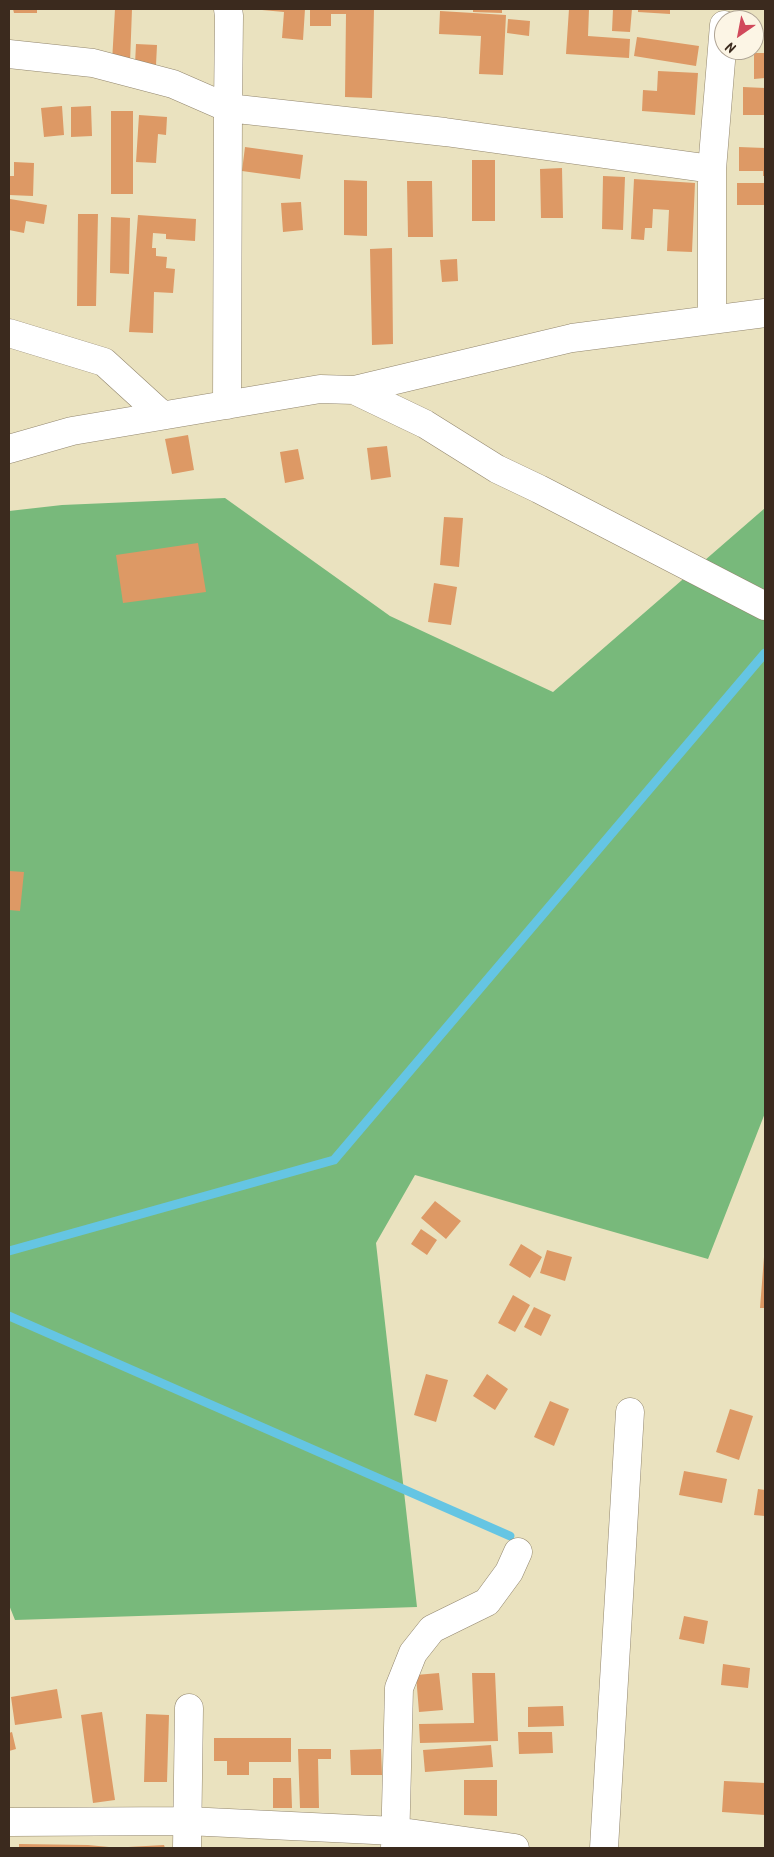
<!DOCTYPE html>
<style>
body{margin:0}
#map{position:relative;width:774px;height:1857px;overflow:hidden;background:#eae2bf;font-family:Kalam,sans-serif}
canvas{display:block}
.frame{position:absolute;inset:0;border:10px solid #3b2a1e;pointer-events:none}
.north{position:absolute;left:714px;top:10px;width:50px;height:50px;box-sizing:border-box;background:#fcf5e5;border:1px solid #afa495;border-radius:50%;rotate:213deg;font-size:14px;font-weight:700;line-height:20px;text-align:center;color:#3b2a1e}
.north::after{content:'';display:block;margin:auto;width:18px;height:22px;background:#d1495b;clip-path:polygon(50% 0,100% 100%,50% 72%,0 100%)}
</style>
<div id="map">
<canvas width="774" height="1857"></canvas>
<div class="frame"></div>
<div class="north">N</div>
</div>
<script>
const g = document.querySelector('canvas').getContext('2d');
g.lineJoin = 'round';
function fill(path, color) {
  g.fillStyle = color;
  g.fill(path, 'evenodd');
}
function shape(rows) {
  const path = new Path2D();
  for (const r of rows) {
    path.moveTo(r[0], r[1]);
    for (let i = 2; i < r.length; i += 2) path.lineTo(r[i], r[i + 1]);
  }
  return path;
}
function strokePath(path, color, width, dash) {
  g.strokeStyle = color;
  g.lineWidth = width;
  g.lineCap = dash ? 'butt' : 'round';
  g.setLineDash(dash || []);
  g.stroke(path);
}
fill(shape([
 [225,498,390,616,553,692,765,508,765,1113,708,1259,415,1175,376,1243,417,1607,15,1620,9,1605,9,511,62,505]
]), '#78b97b');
strokePath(shape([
 [9,1251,334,1160,765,653],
 [9,1316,510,1536]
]), '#65c5e3', 9);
fill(shape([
 [13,9,37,9,37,13,14,13],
 [115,9,132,9,130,63,112,62],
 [262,9,305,9,303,40,282,38,284,12,262,10],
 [310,9,374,9,372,98,345,97,346,14,331,14,331,26,310,26],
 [473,9,502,9,502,13,473,12],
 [569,9,589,9,588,36,630,39,629,58,566,54],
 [613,9,632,9,630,32,612,31],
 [638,9,670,9,670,14,638,12],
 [440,11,506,15,503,75,479,74,481,36,439,34],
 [508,19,530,21,529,36,507,33],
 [637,37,699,46,696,66,634,56],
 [136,44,157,45,156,65,135,64],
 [754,53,765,53,765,78,754,79],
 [658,71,698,73,695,115,642,111,643,90,657,91],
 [743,87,765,88,765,115,743,115],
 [62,106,64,135,44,137,41,108],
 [91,106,92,136,71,137,71,107],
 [111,111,133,111,133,194,111,194],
 [139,115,167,117,166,135,158,134,156,163,136,162],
 [245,147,303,155,300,179,242,171],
 [739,147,765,148,765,176,763,176,763,171,739,171],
 [472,160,495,160,495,221,472,221],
 [14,162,34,163,33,196,9,195,9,176,14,176],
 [562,168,563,218,541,218,540,169],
 [603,176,625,177,623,230,602,229],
 [634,179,695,183,692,252,667,251,669,210,653,209,652,228,645,228,644,240,631,239],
 [344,180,367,181,367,236,344,235],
 [407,181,432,181,433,237,408,237],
 [737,183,765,183,765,205,737,205],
 [10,199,47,205,44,224,26,221,24,233,9,230],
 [301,202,303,230,283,232,281,203],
 [78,214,98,214,96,306,77,306],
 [138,215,196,219,195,241,166,239,166,234,153,233,152,248,156,248,156,256,167,257,166,268,175,269,173,293,154,292,153,333,129,332],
 [111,217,130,218,129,274,110,273],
 [392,248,393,344,372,345,370,249],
 [457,259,458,281,442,282,440,260],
 [188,435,194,470,172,474,165,439],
 [387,446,391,477,371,480,367,448],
 [298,449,304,479,285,483,280,452],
 [444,517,463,518,459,567,440,565],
 [198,543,206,592,123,603,116,555],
 [434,583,457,587,451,625,428,622],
 [9,871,24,872,20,911,9,910],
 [435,1201,461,1221,446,1239,421,1218],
 [421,1229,437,1240,427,1255,411,1244],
 [521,1244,542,1257,530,1278,509,1265],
 [547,1250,572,1257,565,1281,540,1273],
 [764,1257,765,1257,765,1308,760,1308],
 [513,1295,530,1305,515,1332,498,1323],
 [534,1307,551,1315,541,1336,524,1327],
 [426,1374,448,1380,436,1422,414,1415],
 [487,1374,508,1389,495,1410,473,1396],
 [550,1401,569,1409,554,1446,534,1437],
 [730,1409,753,1416,739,1460,716,1452],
 [684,1471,727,1479,722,1503,679,1495],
 [758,1489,765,1490,765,1516,754,1515],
 [684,1616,708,1621,704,1644,679,1639],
 [723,1664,750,1668,748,1688,721,1685],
 [439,1673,443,1710,419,1712,416,1675],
 [472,1673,495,1673,498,1741,420,1743,419,1724,474,1723],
 [57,1689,62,1718,15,1725,11,1697],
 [563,1706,564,1726,528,1727,528,1707],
 [102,1712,115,1800,93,1803,81,1715],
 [146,1714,169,1715,167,1782,144,1782],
 [12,1732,16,1749,9,1751,9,1733],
 [518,1732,552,1732,553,1753,519,1754],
 [214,1738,291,1738,291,1762,249,1762,249,1775,227,1775,227,1761,214,1761],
 [491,1745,493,1767,425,1772,423,1750],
 [298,1749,331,1749,331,1759,318,1759,319,1808,300,1808],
 [381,1749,382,1775,351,1775,350,1750],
 [273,1778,291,1778,292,1808,273,1808],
 [464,1780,497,1780,497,1816,464,1815],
 [724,1781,765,1783,765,1815,722,1812],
 [19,1844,88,1845,109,1847,109,1848,19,1848],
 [164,1845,165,1848,128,1848,128,1847]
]), '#dd9965');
const minor = shape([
 [228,9,229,16,228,108,445,132,712,169,724,25],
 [9,54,93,63,173,84,228,108,227,405],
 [712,320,712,169],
 [9,333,104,362,162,415],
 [354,390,425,424,497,469,539,489,765,606],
 [9,449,72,431,320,389,354,390,572,338,765,313],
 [9,1822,187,1821,395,1831,515,1848],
 [187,1848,189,1708],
 [395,1848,399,1688,413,1653,432,1629,487,1602,509,1572,518,1552],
 [604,1848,630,1412]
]);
strokePath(minor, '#92866e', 29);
strokePath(minor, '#fff', 28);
</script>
